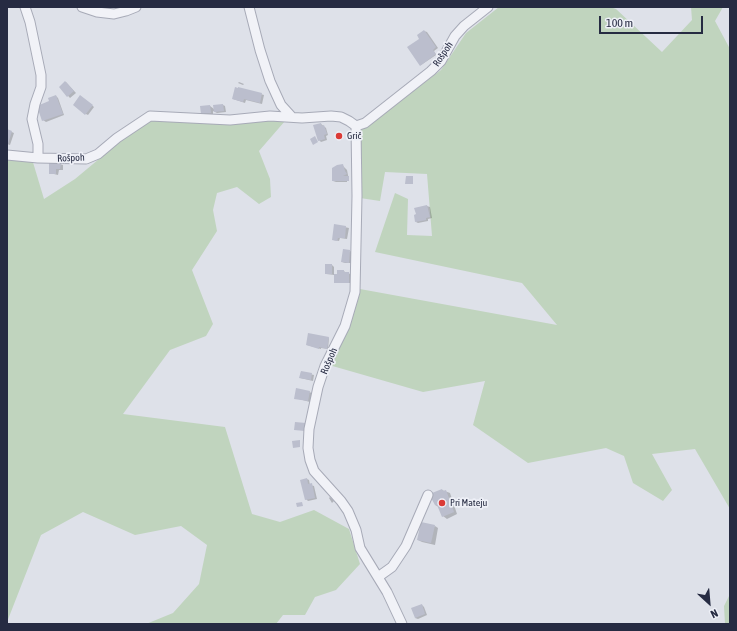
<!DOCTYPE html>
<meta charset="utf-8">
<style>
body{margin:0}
#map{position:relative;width:737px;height:631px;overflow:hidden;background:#dee1e9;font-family:"Asap Condensed",sans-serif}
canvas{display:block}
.frame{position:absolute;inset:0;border:8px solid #262b42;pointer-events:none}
.north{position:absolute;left:689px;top:583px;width:40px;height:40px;-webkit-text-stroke:3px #eef0f7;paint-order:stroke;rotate:154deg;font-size:11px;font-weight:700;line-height:16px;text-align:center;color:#262b42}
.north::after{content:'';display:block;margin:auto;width:14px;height:18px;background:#262b42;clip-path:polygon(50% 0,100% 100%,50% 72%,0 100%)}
.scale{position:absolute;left:599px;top:16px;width:104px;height:18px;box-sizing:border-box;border:2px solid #262b42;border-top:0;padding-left:5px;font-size:12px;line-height:14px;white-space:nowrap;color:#262b42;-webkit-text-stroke:3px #eef0f7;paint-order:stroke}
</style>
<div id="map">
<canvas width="737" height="631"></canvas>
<div class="frame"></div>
<div class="north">N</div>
<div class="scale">100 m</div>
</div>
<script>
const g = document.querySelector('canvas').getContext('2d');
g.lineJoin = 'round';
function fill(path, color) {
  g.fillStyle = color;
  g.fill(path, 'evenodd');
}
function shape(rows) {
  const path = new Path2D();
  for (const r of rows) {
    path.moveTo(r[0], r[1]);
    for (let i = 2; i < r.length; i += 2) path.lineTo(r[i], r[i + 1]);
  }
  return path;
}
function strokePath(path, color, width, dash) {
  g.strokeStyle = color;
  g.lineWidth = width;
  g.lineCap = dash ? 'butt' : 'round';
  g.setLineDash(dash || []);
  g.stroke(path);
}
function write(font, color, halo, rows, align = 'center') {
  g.font = font + ' "Asap Condensed",sans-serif';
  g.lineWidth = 3.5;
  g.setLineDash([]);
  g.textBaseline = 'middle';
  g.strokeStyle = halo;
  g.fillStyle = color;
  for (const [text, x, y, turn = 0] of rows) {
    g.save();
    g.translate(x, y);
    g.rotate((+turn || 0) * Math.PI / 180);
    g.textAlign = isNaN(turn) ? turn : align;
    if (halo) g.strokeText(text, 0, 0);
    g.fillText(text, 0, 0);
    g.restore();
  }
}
fill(shape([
 [499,7,610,7,616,9,662,52,692,20,691,7,723,7,715,21,730,49,730,509,695,449,652,454,672,490,663,501,633,483,624,456,606,448,528,463,473,425,485,381,423,392,329,365,347,328,360,289,557,325,522,283,375,252,395,193,408,199,407,235,432,236,427,174,385,172,380,201,360,198,361,130,441,70,466,33],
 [161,118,254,119,285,121,259,151,270,179,271,197,259,204,237,187,217,193,213,210,217,231,192,270,213,324,206,336,170,350,123,414,225,427,252,514,280,522,314,510,349,529,360,564,336,590,315,597,305,615,283,615,276,624,146,624,173,613,199,584,207,545,181,526,135,535,83,512,41,535,7,622,7,157,32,159,44,199,75,179,105,154,118,139,142,124],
 [730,594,730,624,725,624,724,606]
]), '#c0d4be');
fill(shape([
 [424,31,427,32,438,48,434,51,436,55,421,65,420,39],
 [66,82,76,93,70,98,60,87],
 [239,82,244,84,243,85,238,83],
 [239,88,264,95,262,104,246,100,245,103,233,99],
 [56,96,58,98,64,115,46,122,43,120,51,102],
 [83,98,94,107,88,115,86,114],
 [223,105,225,106,226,112,217,113,213,111,213,114,204,114,202,113,210,106,214,109],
 [321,124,326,128,328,135,326,136,327,140,321,142,319,140],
 [7,130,14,133,10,145,7,144],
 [60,164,63,165,63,170,59,170,58,175,50,173],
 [343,166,347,170,349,180,347,180,347,182,336,182,333,181],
 [427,206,430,207,432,218,428,219,428,221,418,223,416,222],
 [335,225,349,228,347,239,340,238,339,241,333,240],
 [350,251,352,252,351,263,345,263,342,262],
 [332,265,334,267,334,275,338,275,344,271,346,273,351,274,351,283,337,283,335,282,335,275,326,274],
 [329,338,328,349,321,348,321,349,307,345],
 [301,372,314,375,313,381,300,378],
 [309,392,312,393,310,402,295,398],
 [307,479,309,480,310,485,314,486,317,499,308,501,306,499],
 [442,490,450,493,457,514,447,519,443,516,439,507,435,505,434,495],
 [330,497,334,501,332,503,329,498],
 [435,526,438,528,435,545,422,542,418,540],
 [422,605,424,607,427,615,418,619,415,618]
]), '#0003');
fill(shape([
 [424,30,436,47,433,50,436,54,420,66,407,47,419,39,417,35],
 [65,81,74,91,67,97,59,87],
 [235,87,238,88,238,87,262,93,260,103,244,99,243,102,232,99],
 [56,95,63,114,42,121,37,106,49,101,48,98],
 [80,95,93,105,85,115,73,105],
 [223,104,224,111,214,112,213,105],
 [210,105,211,113,201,114,200,106],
 [321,123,322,126,324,125,327,134,324,135,325,139,318,141,313,125],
 [7,129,12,131,7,147],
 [315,136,318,142,313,145,310,139],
 [49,163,61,163,60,169,56,169,56,174,49,174],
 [343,164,345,171,347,174,343,176,349,176,349,181,332,181,332,168,337,165],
 [406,176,413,176,413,184,405,184],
 [427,205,430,217,426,218,426,220,415,222,414,215,416,214,414,208],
 [334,224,346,226,345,238,338,238,337,241,332,240],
 [343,249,350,250,349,263,341,262],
 [325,264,332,264,332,274,325,274],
 [337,270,344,270,344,272,349,272,349,283,334,283,334,274,337,274],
 [308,333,329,337,327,349,319,347,319,349,306,345],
 [301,371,312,373,311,380,299,378],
 [296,388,310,391,308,401,294,399],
 [295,422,306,423,305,431,294,430],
 [300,440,300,447,293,448,292,441],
 [307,478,308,484,312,483,315,498,305,500,300,480],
 [442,489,443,491,446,490,454,512,442,517,437,505,435,505,430,496,433,495,432,493],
 [302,502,303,506,297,507,296,503],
 [421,522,435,525,431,543,417,540],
 [422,604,425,614,415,618,411,608]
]), '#bbbecd');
const minor = shape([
 [25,7,30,22,41,75,41,87,35,104,32,119,38,144,38,158],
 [82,7,97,12,114,14,126,11,136,7],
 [249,7,260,50,270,81,281,105,291,116],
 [356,126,357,196,355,292,345,326,325,366,318,387,309,429,308,448,310,460,314,471,341,501,348,511,356,530,360,548,387,592,402,624],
 [356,126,365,123,431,71,441,61,455,36,464,26,488,7],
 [7,155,38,158,86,159,98,154,117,138,150,116,230,120,270,116,302,118,331,116,341,117,349,121,356,126],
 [378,577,392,567,406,546,428,495]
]);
strokePath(minor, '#a7aab7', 11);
strokePath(minor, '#f1f2f7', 9);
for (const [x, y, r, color] of [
 [339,136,4,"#db3a36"],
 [442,503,4,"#db3a36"]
]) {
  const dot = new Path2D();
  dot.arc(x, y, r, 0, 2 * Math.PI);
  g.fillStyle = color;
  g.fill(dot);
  strokePath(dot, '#eef0f7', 1.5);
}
write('10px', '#262b42', '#eef0f7', [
 ["Rošpoh",443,54,-56],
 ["Rošpoh",71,158,-2],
 ["Rošpoh",329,361,-67]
]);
write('10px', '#262b42', '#eef0f7', [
 ["Grič",347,136],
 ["Pri Mateju",450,503]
], 'left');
</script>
